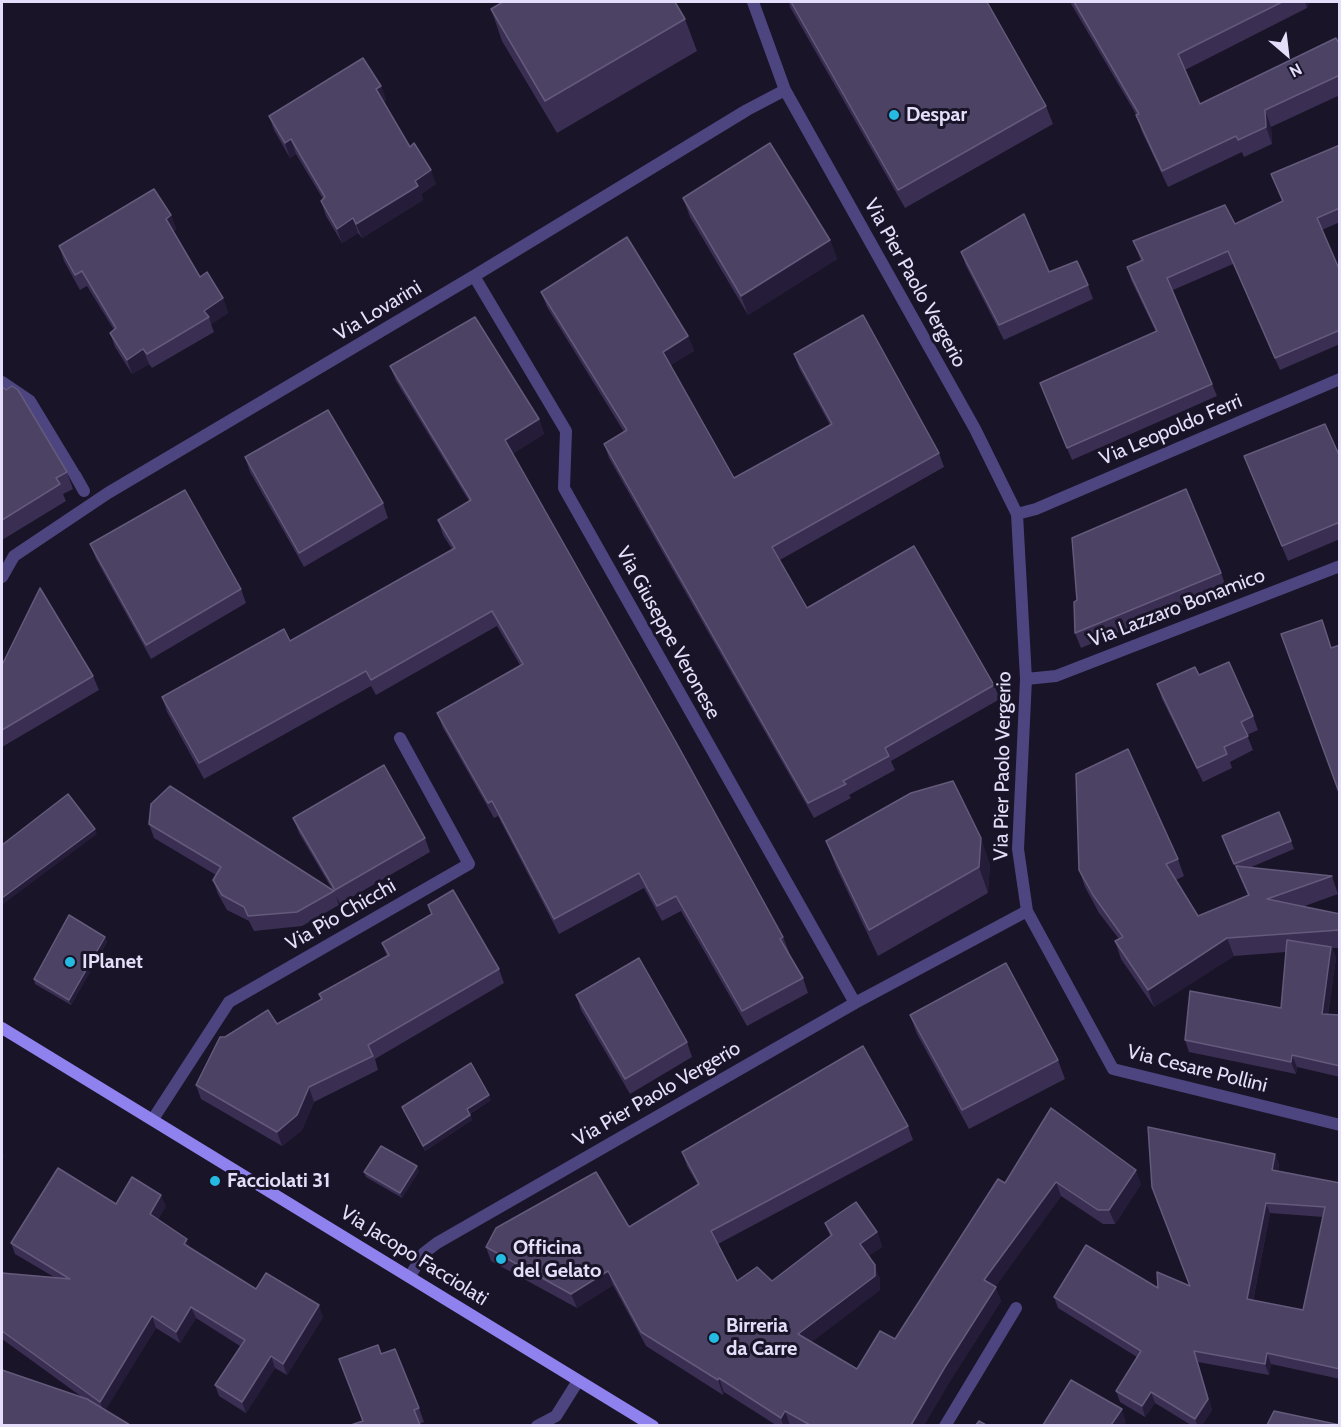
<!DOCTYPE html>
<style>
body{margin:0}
#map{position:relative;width:1341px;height:1427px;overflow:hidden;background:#191427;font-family:Cabin,sans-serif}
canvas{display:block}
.frame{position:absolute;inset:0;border:3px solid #e4defa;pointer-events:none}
.north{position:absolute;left:1257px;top:24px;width:60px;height:60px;-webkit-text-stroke:4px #191427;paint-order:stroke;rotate:152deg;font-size:16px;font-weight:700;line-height:24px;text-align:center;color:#e4defa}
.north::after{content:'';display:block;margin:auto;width:21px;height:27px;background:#e4defa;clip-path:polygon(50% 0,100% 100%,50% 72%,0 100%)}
</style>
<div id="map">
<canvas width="1341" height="1427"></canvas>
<div class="frame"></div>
<div class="north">N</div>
</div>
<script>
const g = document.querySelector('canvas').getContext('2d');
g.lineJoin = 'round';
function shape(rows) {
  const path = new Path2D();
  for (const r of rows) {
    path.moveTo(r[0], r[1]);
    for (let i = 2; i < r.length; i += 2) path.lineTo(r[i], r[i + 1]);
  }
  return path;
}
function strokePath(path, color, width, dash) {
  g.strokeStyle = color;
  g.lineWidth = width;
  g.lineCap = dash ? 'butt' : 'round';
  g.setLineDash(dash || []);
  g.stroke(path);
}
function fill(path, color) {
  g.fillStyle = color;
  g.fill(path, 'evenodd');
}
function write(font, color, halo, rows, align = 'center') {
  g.font = font + ' Cabin,sans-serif';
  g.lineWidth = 6;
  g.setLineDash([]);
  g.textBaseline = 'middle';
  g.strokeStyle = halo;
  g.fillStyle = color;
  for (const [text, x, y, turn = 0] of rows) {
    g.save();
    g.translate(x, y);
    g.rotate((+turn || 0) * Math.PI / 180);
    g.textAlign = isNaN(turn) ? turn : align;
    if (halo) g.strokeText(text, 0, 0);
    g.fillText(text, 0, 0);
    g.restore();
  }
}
strokePath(shape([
 [753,2,785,90,975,429,1017,514,1026,679,1018,849,1027,911,1113,1069,1340,1125],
 [474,276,566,431,564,488,855,1003],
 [2,382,30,401,73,472],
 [75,475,84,491],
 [1017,514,1036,509,1340,379],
 [2,577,14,556,108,493,474,276,747,110,785,90],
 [1026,679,1056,676,1340,566],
 [153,1119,229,1002,469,864,400,738],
 [410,1276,424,1253,437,1243,855,1003,1027,911],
 [537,1426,556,1416,578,1381],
 [945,1426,1016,1308]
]), '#4d457f', 12);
strokePath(shape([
 [2,1028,653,1426]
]), '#8f82ee', 12);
fill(shape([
 [789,2,987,2,1046,106,1053,124,905,208,790,7],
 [1070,2,1310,2,1307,8,1185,70,1200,104,1340,45,1340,95,1271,127,1272,144,1244,157,1242,152,1168,187,1142,132,1137,116],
 [491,9,685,19,697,51,557,133,502,41],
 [381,86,386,100,383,102,410,147,436,184,421,194,423,200,362,238,358,233,342,243,326,216,321,201,323,199,296,154,290,158,274,130,269,116],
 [1340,145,1340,222,1322,230,1340,271,1340,344,1280,370,1233,264,1173,290,1217,396,1072,460,1040,383,1156,332,1131,280,1127,267,1141,261,1133,241,1235,224,1282,201,1271,174],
 [683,198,830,240,837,259,748,315,690,217],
 [171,215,176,229,173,232,200,277,223,298,228,313,211,324,214,332,152,368,149,364,132,374,115,347,110,333,114,330,87,286,80,290,64,261,59,246],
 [961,252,1049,272,1088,285,1093,299,1004,340,966,266],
 [541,292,688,336,694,351,670,365,734,478,830,425,799,368,794,354,939,453,944,467,780,560,807,608,994,685,1000,699,891,761,895,770,849,795,851,798,814,818,609,458,604,444,624,432,547,307],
 [390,366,539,419,544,434,512,454,783,937,789,952,788,953,803,978,808,993,747,1026,681,911,662,921,644,888,559,934,498,816,494,818,443,728,437,713,520,665,497,626,376,695,371,686,204,779,167,712,162,697,290,641,452,549,443,535,438,520,469,501,396,381],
 [2,387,67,472,73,489,63,494,66,501,2,540],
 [1244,456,1340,457,1340,539,1288,561],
 [245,457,383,503,388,518,304,567,250,472],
 [90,544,241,589,246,603,151,659,96,559],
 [1221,573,1226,587,1081,648,1075,633],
 [2,665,93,676,99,690,2,747],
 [1199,675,1253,716,1258,730,1247,735,1253,750,1230,762,1232,768,1203,782,1162,699,1157,684],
 [293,818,425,838,430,852,340,904,336,896,339,905,302,926,254,931,249,921,227,910,218,894,213,880,216,875,154,838,149,824,332,889,299,833],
 [1222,836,1291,841,1294,849,1249,868,1332,876,1338,894,1302,907,1340,914,1340,948,1332,948,1336,958,1328,1014,1340,1015,1340,1077,1297,1067,1296,1074,1189,1052,1185,1040,1281,1008,1286,952,1234,956,1154,1007,1121,959,1115,941,1119,939,1099,913,1085,887,1079,870,1178,859,1184,876,1176,880,1198,916,1248,896],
 [826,841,990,864,988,893,878,956,836,867],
 [428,905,499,969,504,983,375,1059,378,1070,314,1102,302,1130,282,1146,201,1099,196,1085,225,1037,277,1024,321,999,319,994,387,956,382,943,431,914],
 [105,937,107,942,71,1005,35,984,34,979],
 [576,995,687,1042,692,1057,630,1094,581,1010],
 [910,1015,1058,1060,1065,1079,969,1129,917,1034],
 [491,1100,470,1114,472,1120,425,1151,402,1107],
 [1051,1108,1141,1184,1115,1224,1103,1224,1061,1196,995,1287,1001,1301,950,1381,924,1425,776,1425,724,1392,723,1395,646,1346,613,1285,577,1308,491,1261,486,1247,629,1227,698,1185,687,1166,682,1152,908,1126,913,1140,718,1244,737,1281,772,1281,830,1236,825,1223,877,1232,882,1247,868,1256,880,1279,880,1290,811,1342,857,1369,895,1339,1005,1183],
 [1275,1154,1279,1165,1278,1171,1340,1183,1340,1379,1271,1364,1269,1375,1198,1362,1212,1410,1202,1425,1191,1425,1155,1403,1145,1417,1120,1402,1116,1391,1137,1357,1058,1308,1054,1297,1190,1285],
 [1270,1213,1323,1217,1303,1310,1253,1301],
 [419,1171,402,1198,366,1177,364,1172],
 [116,1204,166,1206,158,1219,191,1249,256,1289,323,1317,287,1375,275,1368,246,1413,219,1396,215,1385,240,1346,196,1318,180,1343,156,1328,105,1410,82,1397,2,1339,2,1273,54,1277,15,1254,11,1243],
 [378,1345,382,1354,419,1408,424,1422,419,1424,363,1421]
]), '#3a2f52');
fill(shape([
 [1305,2,1310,2,1307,8],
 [381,86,386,100,381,104,376,89],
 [1265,110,1271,127,1272,144,1266,127],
 [291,139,296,154,290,158,285,143],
 [431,170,436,184,421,194,423,200,362,238,356,224,415,181],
 [171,215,176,229,171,234,166,219],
 [353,218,358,233,342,243,337,229],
 [830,240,837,259,748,315,741,296],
 [223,298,228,313,211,324,209,317,204,311],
 [688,336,694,351,668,367,663,352],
 [143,349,149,364,132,374,127,360],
 [539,419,544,434,510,455,505,440],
 [95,829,97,834,2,905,2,898],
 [981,838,990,864,988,893,979,867],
 [105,937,107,942,71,1005,69,1000],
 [1227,938,1234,956,1154,1007,1148,990],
 [1331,947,1336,958,1326,1025,1322,1014],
 [1292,1055,1297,1067,1296,1074,1291,1062],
 [309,1087,314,1102,302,1130,282,1146,277,1132],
 [489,1095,491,1100,469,1114,467,1109],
 [470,1115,472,1120,425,1151,423,1146],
 [2,1150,4,1156,2,1160],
 [1275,1154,1279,1165,1276,1181,1272,1170],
 [417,1166,419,1171,402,1198,400,1193],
 [1136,1170,1141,1184,1115,1224,1109,1210],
 [1056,1182,1061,1196,990,1294,984,1280],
 [161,1195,166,1206,154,1225,150,1214],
 [1266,1203,1270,1213,1251,1310,1247,1299],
 [877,1232,882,1247,865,1258,860,1244],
 [187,1239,191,1250,184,1244],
 [875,1265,880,1279,880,1290,803,1349,798,1334],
 [608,1271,613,1285,577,1308,571,1294],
 [996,1287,1001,1301,950,1381,924,1425,911,1425,945,1367],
 [319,1305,323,1317,287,1375,283,1364],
 [191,1307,196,1318,180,1343,176,1332],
 [152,1316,156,1328,104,1413,100,1402],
 [1194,1351,1212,1410,1202,1425,1197,1425,1195,1419],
 [1267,1353,1271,1364,1269,1375,1265,1364],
 [271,1356,275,1368,246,1413,242,1402],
 [719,1378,724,1392,723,1395,718,1380],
 [1151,1392,1155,1403,1145,1417,1142,1406],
 [1122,1409,1126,1422,1124,1425,1111,1425],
 [785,1411,790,1425,783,1425,781,1418]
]), '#251c39');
const building = shape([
 [503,2,675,2,685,19,545,101,491,9,503,2],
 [791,2,987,2,1046,106,898,190,791,2],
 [1074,2,1282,2,1178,54,1200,104,1336,38,1340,45,1340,75,1265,110,1266,127,1238,140,1236,136,1162,171,1136,115,1139,114,1074,2],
 [363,58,381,86,376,89,410,147,414,143,431,170,415,181,418,186,356,224,353,218,337,229,321,201,325,197,291,139,285,143,269,116,363,58],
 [770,143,830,240,741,296,683,198,770,143],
 [1340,145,1340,208,1317,218,1340,271,1340,330,1275,358,1228,251,1167,278,1212,384,1067,448,1040,383,1157,331,1127,267,1143,260,1133,241,1225,205,1235,224,1283,201,1271,174,1340,145],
 [154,189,171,215,166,219,200,277,207,272,223,298,204,311,209,317,147,354,143,349,127,360,110,333,116,328,82,271,75,275,59,246,154,189],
 [1024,214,1049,272,1077,261,1088,285,999,325,961,252,1024,214],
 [627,237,688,336,663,352,734,478,832,424,794,354,863,315,939,453,772,547,807,608,914,546,994,685,885,748,889,756,843,781,846,784,808,803,604,444,627,430,541,292,627,237],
 [475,317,539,419,505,440,677,744,783,937,780,939,803,978,742,1011,676,896,657,906,639,873,554,919,492,801,488,803,437,713,523,664,492,611,371,680,366,671,199,763,162,697,284,629,290,641,455,548,438,520,471,500,390,366,475,317],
 [12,386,18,390,67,472,56,478,60,484,2,520,2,387,6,390,12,386],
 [328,410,383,503,299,553,245,457,328,410],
 [1325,424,1340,457,1340,522,1282,546,1244,456,1325,424],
 [1186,489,1221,573,1075,633,1074,602,1077,600,1072,538,1186,489],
 [185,490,241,589,146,645,90,544,185,490],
 [40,588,93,676,2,730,2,665,40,588],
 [1322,620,1331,648,1340,645,1340,795,1281,634,1322,620],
 [1229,662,1253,716,1241,722,1248,736,1224,747,1227,754,1197,768,1157,684,1195,667,1199,675,1229,662],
 [1128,749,1178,859,1166,864,1198,916,1249,895,1236,866,1332,876,1267,899,1340,914,1340,930,1227,938,1148,990,1115,941,1123,937,1093,895,1079,870,1076,774,1128,749],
 [384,765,425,838,335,890,293,818,384,765],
 [953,781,981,838,979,867,869,930,826,841,911,793,953,781],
 [170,786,334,891,297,912,248,916,244,907,222,895,213,880,221,867,149,824,151,804,170,786],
 [68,794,95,829,2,898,2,845,68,794],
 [1279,812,1291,841,1234,864,1222,836,1279,812],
 [453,890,499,969,368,1045,373,1056,309,1087,297,1115,277,1132,196,1085,220,1037,225,1037,268,1010,277,1024,322,999,319,994,389,955,382,943,432,914,428,905,453,890],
 [69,915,105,937,69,1000,34,979,69,915],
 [1287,940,1331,947,1322,1014,1340,1015,1340,1066,1292,1055,1291,1062,1185,1040,1190,991,1281,1008,1287,940],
 [639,958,687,1042,625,1079,576,995,639,958],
 [1006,963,1058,1060,962,1110,910,1015,1006,963],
 [863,1046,908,1126,711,1231,737,1281,757,1267,772,1281,832,1235,825,1223,856,1202,877,1232,860,1244,875,1265,875,1276,798,1334,857,1369,880,1331,895,1339,998,1179,1005,1183,1051,1108,1136,1170,1109,1210,1098,1210,1056,1182,984,1280,996,1287,945,1367,911,1425,810,1425,785,1411,781,1418,719,1378,718,1380,641,1332,608,1271,571,1294,486,1247,496,1228,596,1172,629,1227,699,1184,682,1152,863,1046],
 [471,1063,489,1095,467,1109,470,1115,423,1146,402,1107,471,1063],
 [1148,1127,1275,1154,1272,1170,1340,1183,1340,1369,1267,1353,1265,1364,1194,1351,1208,1399,1195,1419,1151,1392,1142,1406,1116,1391,1141,1351,1054,1297,1086,1245,1158,1288,1157,1272,1190,1286,1152,1187,1148,1127],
 [1266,1203,1325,1207,1303,1310,1247,1299,1266,1203],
 [381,1146,417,1166,400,1193,364,1172,381,1146],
 [58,1168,116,1204,132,1177,161,1195,150,1214,187,1239,184,1244,256,1289,266,1273,319,1305,283,1364,271,1356,242,1402,215,1385,245,1340,191,1307,176,1332,152,1316,100,1402,2,1331,2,1273,70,1279,11,1243,58,1168],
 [378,1345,381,1354,395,1349,419,1408,414,1410,420,1425,351,1425,363,1421,339,1359,378,1345],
 [2,1370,87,1399,130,1425,2,1425,2,1370],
 [1071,1380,1122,1409,1111,1425,1043,1425,1071,1380],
 [1274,1411,1340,1425,1267,1425,1274,1411],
 [979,1421,986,1425,976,1425,979,1421]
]);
fill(building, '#4c4264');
strokePath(building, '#645a7b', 1.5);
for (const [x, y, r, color] of [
 [894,115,6,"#24bae1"],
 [70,962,6,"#24bae1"],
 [215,1181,6,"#24bae1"],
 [501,1259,6,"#24bae1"],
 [714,1338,6,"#24bae1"]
]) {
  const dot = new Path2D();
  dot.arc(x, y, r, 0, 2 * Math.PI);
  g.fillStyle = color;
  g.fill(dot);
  strokePath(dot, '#191427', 2);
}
write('bold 20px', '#e4defa', '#191427', [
 ["Despar",906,115],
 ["IPlanet",82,962],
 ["Facciolati 31",227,1181],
 ["Officina",513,1248],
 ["del Gelato",513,1271],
 ["Birreria",726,1326],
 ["da Carre",726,1349]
], 'left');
write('20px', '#e4defa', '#191427', [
 ["Via Pier Paolo Vergerio",915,283,61],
 ["Via Lovarini",378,311,-31],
 ["Via Leopoldo Ferri",1171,430,-23],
 ["Via Lazzaro Bonamico",1177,608,-21],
 ["Via Giuseppe Veronese",668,633,61],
 ["Via Pier Paolo Vergerio",1003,766,-89],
 ["Via Pio Chicchi",341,915,-30],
 ["Via Cesare Pollini",1197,1069,14],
 ["Via Pier Paolo Vergerio",657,1094,-30],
 ["Via Jacopo Facciolati",414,1256,32]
]);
</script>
